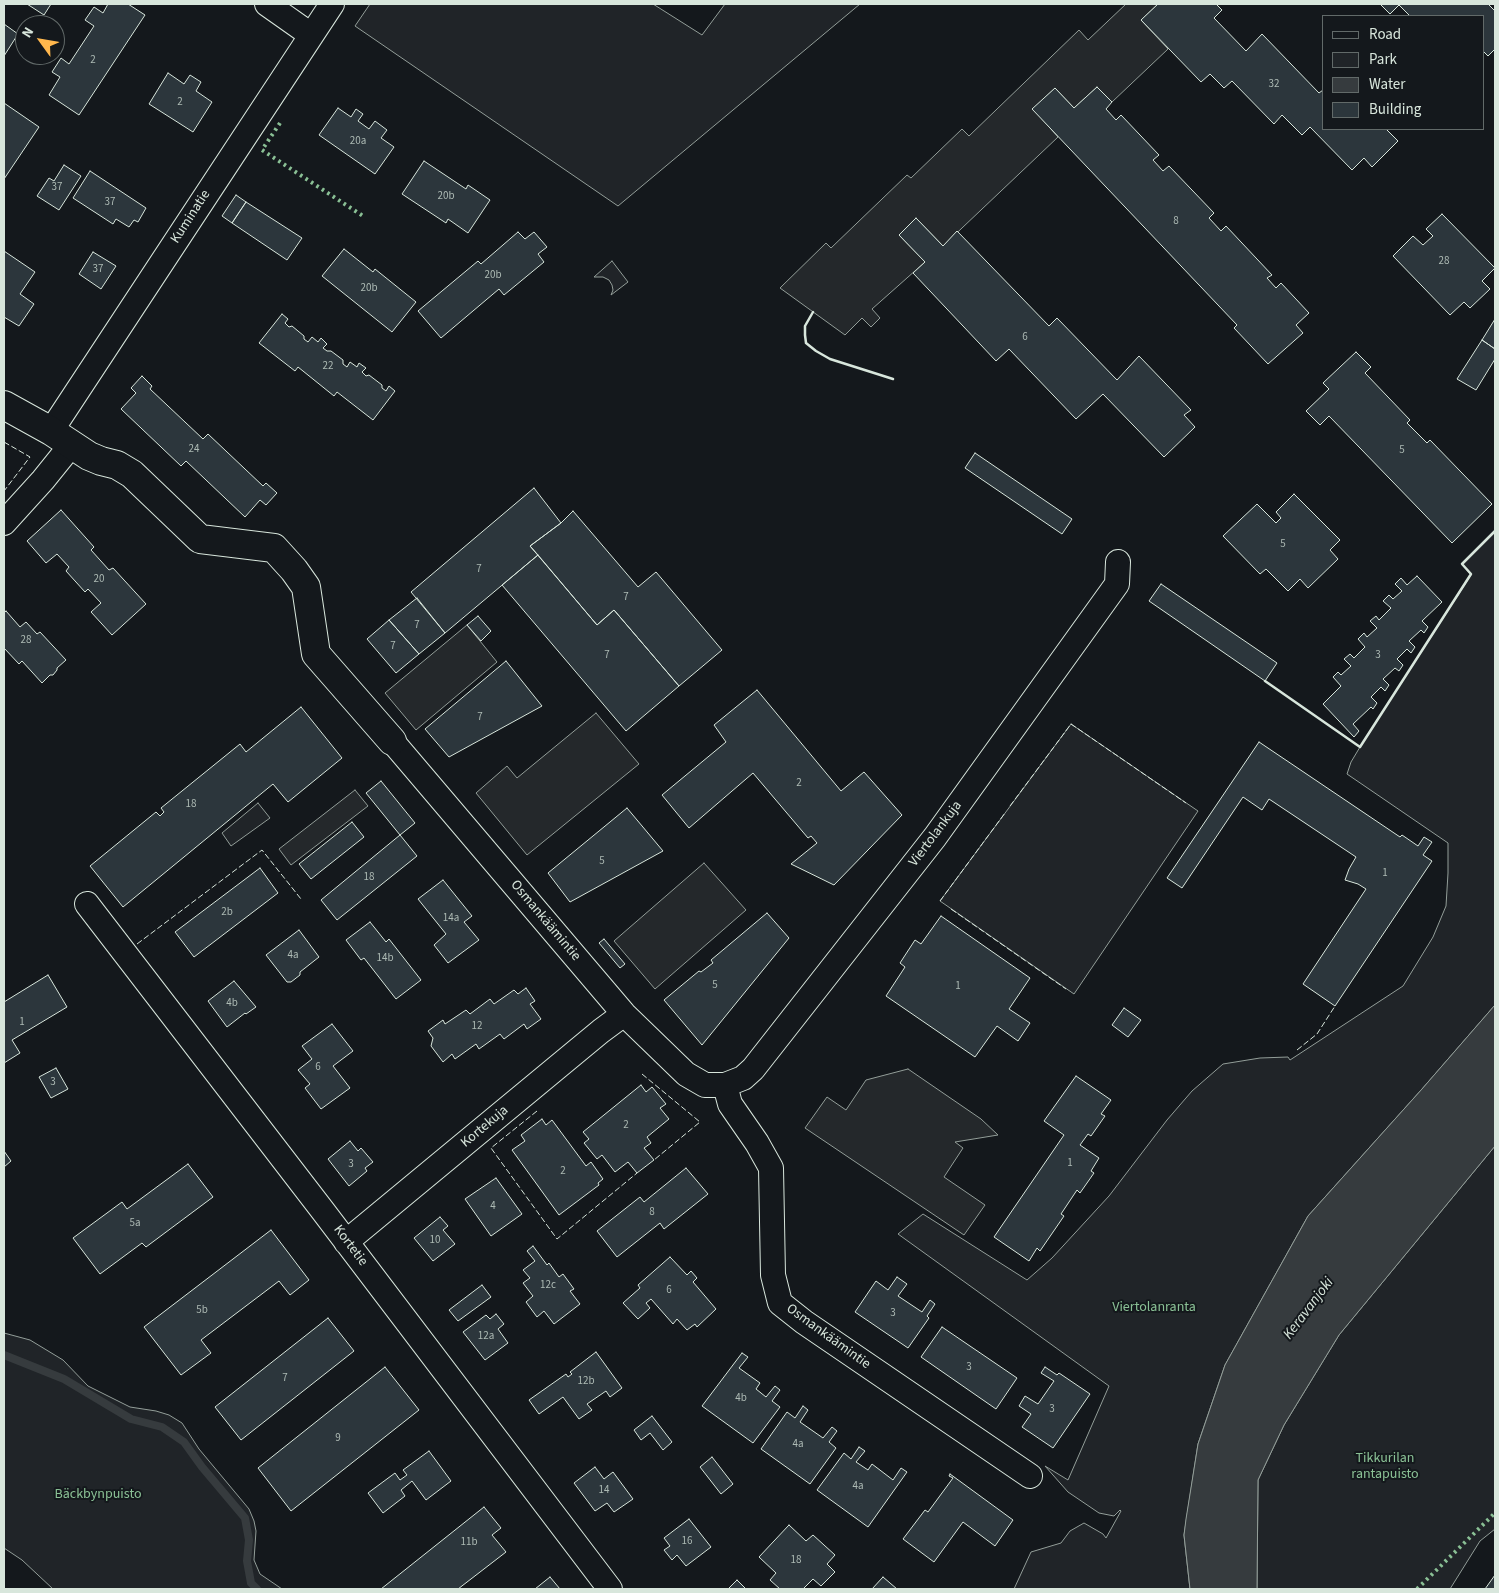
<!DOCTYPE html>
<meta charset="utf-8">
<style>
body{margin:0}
#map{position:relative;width:1499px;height:1593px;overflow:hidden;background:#14181c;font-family:"Source Sans 3",sans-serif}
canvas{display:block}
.frame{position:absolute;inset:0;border:5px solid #d8e6dc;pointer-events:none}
.legend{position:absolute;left:1322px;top:15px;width:162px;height:115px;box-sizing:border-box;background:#14181c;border:1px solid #626a69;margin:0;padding:6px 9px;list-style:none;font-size:15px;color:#d8e6dc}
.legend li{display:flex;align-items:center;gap:10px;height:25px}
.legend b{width:25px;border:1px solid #626a69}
.north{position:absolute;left:15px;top:15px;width:50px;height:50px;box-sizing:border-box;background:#14181c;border:1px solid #626a69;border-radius:50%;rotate:302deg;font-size:14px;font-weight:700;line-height:20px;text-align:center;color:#d8e6dc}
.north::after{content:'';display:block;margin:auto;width:18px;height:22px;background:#ffb74d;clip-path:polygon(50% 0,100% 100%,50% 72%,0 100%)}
</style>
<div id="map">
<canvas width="1499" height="1593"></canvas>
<div class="frame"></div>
<ul class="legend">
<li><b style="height:6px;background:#14181c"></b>Road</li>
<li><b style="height:14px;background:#202428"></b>Park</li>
<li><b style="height:14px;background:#363b3e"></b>Water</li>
<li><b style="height:14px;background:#2c363c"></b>Building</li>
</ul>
<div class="north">N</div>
</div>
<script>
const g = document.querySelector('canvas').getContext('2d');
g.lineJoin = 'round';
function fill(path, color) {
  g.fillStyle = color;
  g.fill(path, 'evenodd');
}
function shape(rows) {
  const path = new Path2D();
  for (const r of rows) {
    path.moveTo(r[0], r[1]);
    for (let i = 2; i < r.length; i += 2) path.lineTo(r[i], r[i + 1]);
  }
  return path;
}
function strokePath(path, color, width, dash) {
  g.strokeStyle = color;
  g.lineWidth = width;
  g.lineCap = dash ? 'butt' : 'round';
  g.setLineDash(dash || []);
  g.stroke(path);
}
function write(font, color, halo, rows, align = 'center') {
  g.font = font + ' "Source Sans 3",sans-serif';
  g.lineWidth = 4;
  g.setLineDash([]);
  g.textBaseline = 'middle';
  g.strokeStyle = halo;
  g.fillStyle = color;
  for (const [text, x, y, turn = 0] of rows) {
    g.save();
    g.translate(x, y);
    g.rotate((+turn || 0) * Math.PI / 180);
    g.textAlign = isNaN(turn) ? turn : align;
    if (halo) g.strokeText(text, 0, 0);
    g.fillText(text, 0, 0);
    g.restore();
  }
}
const green = shape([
 [370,4,653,4,702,35,725,4,860,4,618,206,355,26,370,4],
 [612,261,628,282,611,295,613,290,612,285,609,280,603,277,594,277,612,261],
 [1495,531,1495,1005,1422,1089,1308,1216,1225,1365,1198,1444,1184,1535,1190,1589,1014,1589,1031,1552,1061,1543,1070,1531,1084,1523,1103,1534,1106,1538,1121,1511,1120,1510,1114,1516,1099,1513,1068,1492,1045,1466,1068,1480,1109,1386,898,1234,923,1214,1027,1280,1052,1258,1109,1196,1167,1120,1192,1091,1223,1064,1260,1058,1288,1057,1290,1060,1403,986,1433,937,1446,906,1448,873,1448,843,1347,774,1351,762,1360,747,1471,575,1462,564,1495,531],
 [1071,724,1198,811,1074,994,940,901,1071,724],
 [258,803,270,818,231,846,222,833,258,803],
 [1495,1146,1495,1529,1480,1541,1450,1589,1257,1589,1258,1480,1284,1425,1339,1335,1495,1146],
 [4,1333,30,1340,63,1360,88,1386,130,1407,156,1411,169,1415,182,1423,199,1449,249,1509,254,1521,256,1531,254,1560,260,1574,282,1589,53,1589,22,1560,4,1548,4,1333]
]);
fill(green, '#202428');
strokePath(green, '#939e99', 1);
const parking = shape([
 [1126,4,1158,4,1141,20,1168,49,1112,102,1097,87,1074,108,1055,88,1033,109,1058,137,943,246,916,218,899,235,925,262,872,309,880,318,871,327,862,318,845,335,780,288,826,243,831,248,907,175,911,178,962,129,969,136,1079,30,1088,40,1126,4],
 [467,625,497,662,416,730,385,693,467,625],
 [596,713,639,764,527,855,476,793,507,766,517,778,596,713],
 [355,790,368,806,291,865,279,849,355,790],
 [704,863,746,910,655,989,614,941,704,863],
 [908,1069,981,1119,998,1135,955,1142,963,1148,944,1177,985,1205,964,1235,805,1128,827,1097,846,1110,866,1080,908,1069]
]);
fill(parking, '#24282b');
strokePath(parking, '#939e99', 1);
const water = shape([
 [1495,1005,1495,1146,1339,1335,1284,1425,1258,1480,1257,1589,1190,1589,1184,1535,1186,1519,1198,1444,1225,1365,1308,1216,1422,1089,1495,1005]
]);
fill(water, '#363b3e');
strokePath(water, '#939e99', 1);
strokePath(shape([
 [4,1355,64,1379,131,1419,162,1427,184,1442,202,1467,245,1518,249,1540,247,1561,251,1583,257,1589]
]), '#363b3e', 8);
const building = shape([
 [27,4,51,4,44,15,27,4],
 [108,4,128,4,145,15,79,115,49,95,60,77,52,72,61,58,69,64,94,26,85,20,94,7,103,13,108,4],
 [1158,4,1216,4,1222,10,1214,18,1246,51,1262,34,1319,93,1323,90,1323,129,1386,129,1398,141,1372,167,1364,158,1352,170,1310,127,1302,135,1282,115,1274,124,1232,81,1224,88,1210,74,1201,82,1141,20,1158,4],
 [1380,4,1488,4,1495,11,1495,49,1488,56,1483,51,1483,16,1410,16,1399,5,1390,14,1380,4],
 [4,24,18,34,4,56,4,24],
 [168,73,184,84,190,75,201,82,196,91,212,102,193,132,149,104,168,73],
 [1097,87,1112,102,1106,109,1116,120,1121,115,1159,155,1153,160,1163,171,1169,166,1214,213,1209,218,1221,231,1226,226,1272,275,1267,278,1276,288,1281,283,1309,313,1296,325,1303,333,1268,364,1234,328,1237,325,1032,109,1055,88,1074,108,1097,87],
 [4,103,39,127,4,179,4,103],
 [338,108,351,117,356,109,363,114,358,121,369,129,375,121,387,130,381,138,394,147,375,174,319,135,338,108],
 [424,161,466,189,468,185,490,200,468,233,448,219,446,223,402,194,424,161],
 [64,165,81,176,59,210,37,196,49,178,54,181,64,165],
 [90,171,146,208,138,222,134,220,129,227,116,219,113,224,73,198,90,171],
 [236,195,246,202,232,223,222,216,236,195],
 [246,202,302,238,287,260,232,223,246,202],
 [1442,214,1495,268,1482,281,1490,289,1470,308,1464,302,1450,315,1393,256,1413,236,1423,245,1433,236,1426,229,1442,214],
 [916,218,943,246,957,231,1049,326,1057,318,1117,380,1139,356,1191,410,1184,415,1195,427,1164,457,1103,394,1076,419,1009,349,996,361,913,273,925,262,899,235,916,218],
 [518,232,525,239,534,232,547,247,538,254,544,262,504,295,499,289,441,338,418,311,478,261,481,264,518,232],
 [344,249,373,272,375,269,416,302,392,332,322,276,344,249],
 [4,251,35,272,20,294,34,304,19,326,4,317,4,318,4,251],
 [93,252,116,266,101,289,79,274,93,252],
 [282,314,288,319,285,323,289,327,292,326,304,336,304,339,308,342,312,337,318,342,321,338,327,344,323,348,327,351,331,351,343,360,343,364,347,367,350,362,357,367,359,363,366,368,362,372,366,376,369,375,382,385,382,388,386,391,389,386,395,391,373,420,337,392,334,396,298,367,295,371,259,343,282,314],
 [1495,319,1495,349,1482,340,1495,319],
 [1482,340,1495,349,1495,359,1476,390,1457,379,1482,340],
 [1356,352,1371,367,1365,373,1410,420,1407,423,1427,443,1430,440,1492,504,1452,543,1329,416,1320,425,1306,411,1329,389,1323,383,1356,352],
 [142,376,152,386,150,389,203,439,208,434,263,486,266,483,277,493,266,505,260,500,245,517,186,461,181,466,121,409,136,393,131,388,142,376],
 [975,453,1072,519,1062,534,965,468,975,453],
 [534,488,561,523,530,546,538,555,445,633,411,592,534,488],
 [1294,494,1340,540,1330,550,1338,559,1308,588,1300,579,1288,591,1266,569,1260,574,1223,536,1257,504,1276,523,1281,518,1276,512,1294,494],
 [61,510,94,547,91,550,109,570,113,568,146,604,112,635,91,612,101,603,88,589,85,592,66,571,69,567,57,554,46,563,27,541,61,510],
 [573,511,638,587,656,572,722,650,679,686,614,610,597,625,530,546,561,523,573,511],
 [538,555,597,625,614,610,679,686,626,731,502,585,538,555],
 [1417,576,1442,602,1422,621,1428,627,1424,633,1421,630,1409,641,1415,647,1411,653,1407,649,1397,659,1403,665,1399,671,1395,668,1383,679,1389,685,1385,691,1381,687,1371,697,1377,703,1373,709,1371,707,1353,724,1359,731,1354,737,1323,704,1341,686,1333,677,1338,672,1341,675,1351,666,1344,659,1350,654,1354,658,1365,647,1358,639,1364,633,1367,637,1377,628,1370,621,1376,616,1379,620,1391,608,1383,601,1389,595,1393,599,1402,591,1395,584,1401,578,1407,585,1417,576],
 [1161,584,1277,663,1265,681,1149,601,1161,584],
 [417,598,445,633,419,654,389,620,417,598],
 [6,611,20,627,26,622,37,634,40,632,66,660,57,668,57,670,53,675,50,675,42,683,22,661,19,664,4,648,4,613,6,611],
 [478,616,491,631,481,641,467,625,478,616],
 [389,620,419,654,396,673,367,639,389,620],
 [506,661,542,706,449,757,425,729,506,661],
 [757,690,841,791,864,772,902,815,834,885,791,864,817,843,811,836,808,838,753,773,689,828,662,795,726,742,714,725,757,690],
 [301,707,342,758,288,802,273,784,123,907,90,866,156,812,160,816,164,812,161,808,240,744,246,752,301,707],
 [1259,742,1400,837,1402,835,1418,846,1424,837,1432,842,1423,855,1432,861,1335,1006,1303,984,1366,889,1358,884,1345,880,1349,869,1356,857,1269,799,1262,810,1243,797,1182,888,1167,878,1259,742],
 [381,781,415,823,400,835,366,793,381,781],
 [627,808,663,851,570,902,548,873,627,808],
 [352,822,364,837,311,879,299,864,352,822],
 [400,835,417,856,337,920,321,900,400,835],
 [260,868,278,893,194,957,175,932,260,868],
 [443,880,472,916,464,922,479,940,448,963,434,945,446,934,418,899,443,880],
 [767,913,789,938,702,1045,664,1000,699,971,701,972,713,963,711,960,767,913],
 [941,916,1030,978,1009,1009,1030,1023,1018,1041,997,1026,975,1057,886,996,905,967,900,963,915,940,921,944,941,916],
 [370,922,386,942,389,939,421,980,396,999,364,958,361,960,346,940,370,922],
 [299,930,319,957,300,972,300,975,291,982,287,982,266,955,299,930],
 [604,939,625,964,620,968,599,943,604,939],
 [48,975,67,1007,12,1040,20,1053,4,1063,4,1002,48,975],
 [234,981,256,1007,246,1014,245,1013,227,1027,208,1001,234,981],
 [526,988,535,1001,530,1004,541,1019,527,1029,524,1024,504,1039,500,1034,479,1049,476,1044,455,1059,452,1054,443,1062,431,1046,433,1038,428,1031,443,1020,445,1024,466,1010,470,1014,490,999,494,1004,514,990,518,994,526,988],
 [1124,1008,1141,1020,1128,1037,1112,1025,1124,1008],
 [332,1024,353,1051,333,1066,350,1088,321,1109,305,1088,310,1084,298,1070,312,1059,302,1046,332,1024],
 [56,1068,68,1089,51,1098,39,1077,56,1068],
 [1076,1076,1111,1100,1101,1114,1105,1116,1091,1136,1088,1134,1080,1145,1099,1158,1091,1171,1094,1173,1080,1193,1077,1190,1061,1214,1064,1216,1040,1251,1037,1248,1029,1261,994,1237,1064,1135,1044,1121,1076,1076],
 [641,1085,646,1092,652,1087,666,1104,660,1108,669,1119,647,1137,651,1143,644,1148,654,1160,637,1173,628,1162,615,1172,602,1155,597,1159,584,1143,589,1139,583,1132,641,1085],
 [542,1119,546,1125,552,1120,586,1166,591,1162,603,1179,598,1183,599,1185,559,1215,512,1150,525,1141,521,1135,542,1119],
 [350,1141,358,1151,361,1148,373,1162,365,1168,367,1171,349,1186,328,1159,350,1141],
 [4,1151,11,1161,4,1167,4,1151],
 [188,1164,213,1197,146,1247,142,1243,100,1274,73,1238,122,1202,127,1209,188,1164],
 [686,1168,708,1194,664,1229,660,1223,617,1257,597,1231,640,1197,644,1202,686,1168],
 [496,1178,522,1214,491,1236,465,1199,496,1178],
 [440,1217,448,1226,443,1230,455,1244,433,1261,414,1238,440,1217],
 [271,1230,309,1280,290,1295,279,1281,201,1340,211,1353,181,1375,144,1327,271,1230],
 [533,1246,547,1265,549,1263,559,1277,563,1274,574,1289,570,1291,580,1304,554,1324,544,1311,537,1317,526,1302,533,1296,523,1283,530,1278,523,1270,535,1261,527,1251,533,1246],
 [670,1257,687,1275,691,1271,697,1278,693,1282,716,1309,697,1327,695,1324,687,1330,677,1319,673,1324,651,1299,646,1303,650,1308,638,1319,623,1303,640,1288,638,1285,670,1257],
 [897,1277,907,1284,898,1296,922,1312,930,1300,935,1304,927,1316,929,1318,908,1348,855,1312,876,1281,888,1290,897,1277],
 [482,1285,491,1297,458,1321,449,1310,482,1285],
 [496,1314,504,1324,498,1329,508,1343,485,1360,463,1332,486,1315,490,1319,496,1314],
 [328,1318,354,1351,241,1440,215,1407,328,1318],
 [942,1327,1017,1378,996,1409,921,1357,942,1327],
 [596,1352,622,1388,610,1397,606,1391,587,1404,592,1410,579,1419,563,1397,539,1414,529,1400,566,1374,568,1377,572,1374,570,1372,596,1352],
 [742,1353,748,1357,739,1368,760,1383,756,1389,766,1397,775,1386,780,1390,772,1401,780,1407,753,1443,702,1406,742,1353],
 [385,1367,419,1410,291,1511,258,1468,385,1367],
 [1045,1367,1057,1375,1059,1373,1090,1394,1053,1448,1022,1427,1031,1414,1019,1406,1025,1396,1038,1404,1054,1381,1041,1373,1045,1367],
 [803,1406,808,1410,800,1422,823,1438,832,1427,837,1431,829,1442,836,1448,810,1484,761,1449,787,1412,795,1418,803,1406],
 [652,1416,672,1442,663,1450,650,1433,641,1440,634,1430,652,1416],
 [859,1447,865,1451,856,1462,868,1470,872,1464,893,1480,901,1468,907,1472,868,1527,817,1490,844,1453,851,1459,859,1447],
 [429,1451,451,1481,426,1500,412,1481,401,1490,405,1496,383,1513,368,1493,395,1473,400,1480,407,1475,403,1470,429,1451],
 [712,1457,733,1484,721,1494,700,1467,712,1457],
 [595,1467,604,1479,613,1472,633,1499,614,1512,607,1503,595,1511,574,1483,595,1467],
 [950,1474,1013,1520,995,1546,963,1522,934,1562,903,1539,925,1510,928,1512,953,1478,949,1476,950,1474],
 [484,1507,501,1528,492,1535,506,1552,458,1589,381,1589,484,1507],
 [689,1519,711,1547,686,1566,677,1555,672,1560,664,1550,670,1546,664,1538,689,1519],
 [789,1525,806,1541,813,1535,835,1555,827,1564,835,1572,821,1586,813,1579,803,1589,780,1589,770,1580,776,1573,759,1557,789,1525],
 [1495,1575,1495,1589,1485,1589,1495,1575],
 [550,1577,560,1589,535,1589,550,1577],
 [883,1577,897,1589,872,1589,883,1577],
 [737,1580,746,1589,728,1589,737,1580]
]);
fill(building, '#2c363c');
strokePath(building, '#d8e6dc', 1);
const minor = shape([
 [267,4,311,35],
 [51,431,332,4],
 [4,523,43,480,72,444],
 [392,741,624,1014,686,1074,705,1085,725,1085,743,1078,753,1069,935,837,1117,584,1118,562],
 [87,904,323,1211,610,1589],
 [725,1085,730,1104,757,1143,771,1168,773,1275,780,1303,804,1322,1030,1476],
 [346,1242,601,1031,624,1014]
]);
const tertiary = shape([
 [4,405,51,431,89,456,101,461,117,465,132,474,200,539,274,548,294,570,306,587,316,654,392,741]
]);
strokePath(minor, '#d8e6dc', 26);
strokePath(tertiary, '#d8e6dc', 30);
strokePath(minor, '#14181c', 24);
strokePath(tertiary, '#14181c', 28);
strokePath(shape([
 [280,123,262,150,363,216],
 [1417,1589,1495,1513]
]), '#8ac095', 4, [2.5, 4]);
strokePath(shape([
 [4,442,30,457,4,491],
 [1010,806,1071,724,1186,803],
 [940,901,1005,813],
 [951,909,1066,989],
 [137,944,262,850,301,899],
 [1297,1050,1317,1034,1335,1006],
 [642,1074,700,1122,654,1160],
 [537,1111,491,1148,557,1239,637,1173]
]), '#d8e6dc', 1, [6, 2.5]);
strokePath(shape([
 [813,312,805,326,805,335,806,343,816,351,830,359,893,379],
 [1265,681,1360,747,1471,574,1462,564,1495,531]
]), '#d8e6dc', 2.5);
write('11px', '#adbab4', null, [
 ["2",93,61],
 ["32",1274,85],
 ["2",180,103],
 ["20a",358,142],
 ["37",57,188],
 ["20b",446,197],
 ["37",110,203],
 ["8",1176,222],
 ["28",1444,262],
 ["37",98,270],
 ["20b",493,276],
 ["20b",369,289],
 ["6",1025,338],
 ["22",328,367],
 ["24",194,450],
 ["5",1402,451],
 ["5",1283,545],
 ["7",479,570],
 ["20",99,580],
 ["7",626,598],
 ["7",417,626],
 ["28",26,641],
 ["7",393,647],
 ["7",607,656],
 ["3",1378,656],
 ["7",480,718],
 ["2",799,784],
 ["18",191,805],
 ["5",602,862],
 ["1",1385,874],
 ["18",369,878],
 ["2b",227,913],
 ["14a",451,919],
 ["4a",293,956],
 ["14b",385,959],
 ["5",715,986],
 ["1",958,987],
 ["4b",232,1004],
 ["1",22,1023],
 ["12",477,1027],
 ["6",318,1068],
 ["3",53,1083],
 ["2",626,1126],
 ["1",1070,1164],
 ["3",351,1165],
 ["2",563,1172],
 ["4",493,1207],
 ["8",652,1213],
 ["5a",135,1224],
 ["10",435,1241],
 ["12c",548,1286],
 ["6",669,1291],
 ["5b",202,1311],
 ["3",893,1314],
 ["12a",486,1337],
 ["3",969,1368],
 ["7",285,1379],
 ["12b",586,1382],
 ["4b",741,1399],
 ["3",1052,1410],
 ["9",338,1439],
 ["4a",798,1445],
 ["4a",858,1487],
 ["14",604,1491],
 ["16",687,1542],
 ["11b",469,1543],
 ["18",796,1561]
]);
write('14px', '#d8e6dc', '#14181c', [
 ["Kuminatie",191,217,-57],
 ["Viertolankuja",936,834,-53],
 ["Osmankäämintie",545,921,50],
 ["Kortekuja",485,1127,-40],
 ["Kortetie",350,1246,53],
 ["Osmankäämintie",828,1337,36]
]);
write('14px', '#8ac095', '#14181c', [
 ["Viertolanranta",1154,1308],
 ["Tikkurilan",1385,1459],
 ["rantapuisto",1385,1475],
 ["Bäckbynpuisto",98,1495]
]);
write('italic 15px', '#d8e6dc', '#14181c', [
 ["Keravanjoki",1309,1309,-53]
]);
</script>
